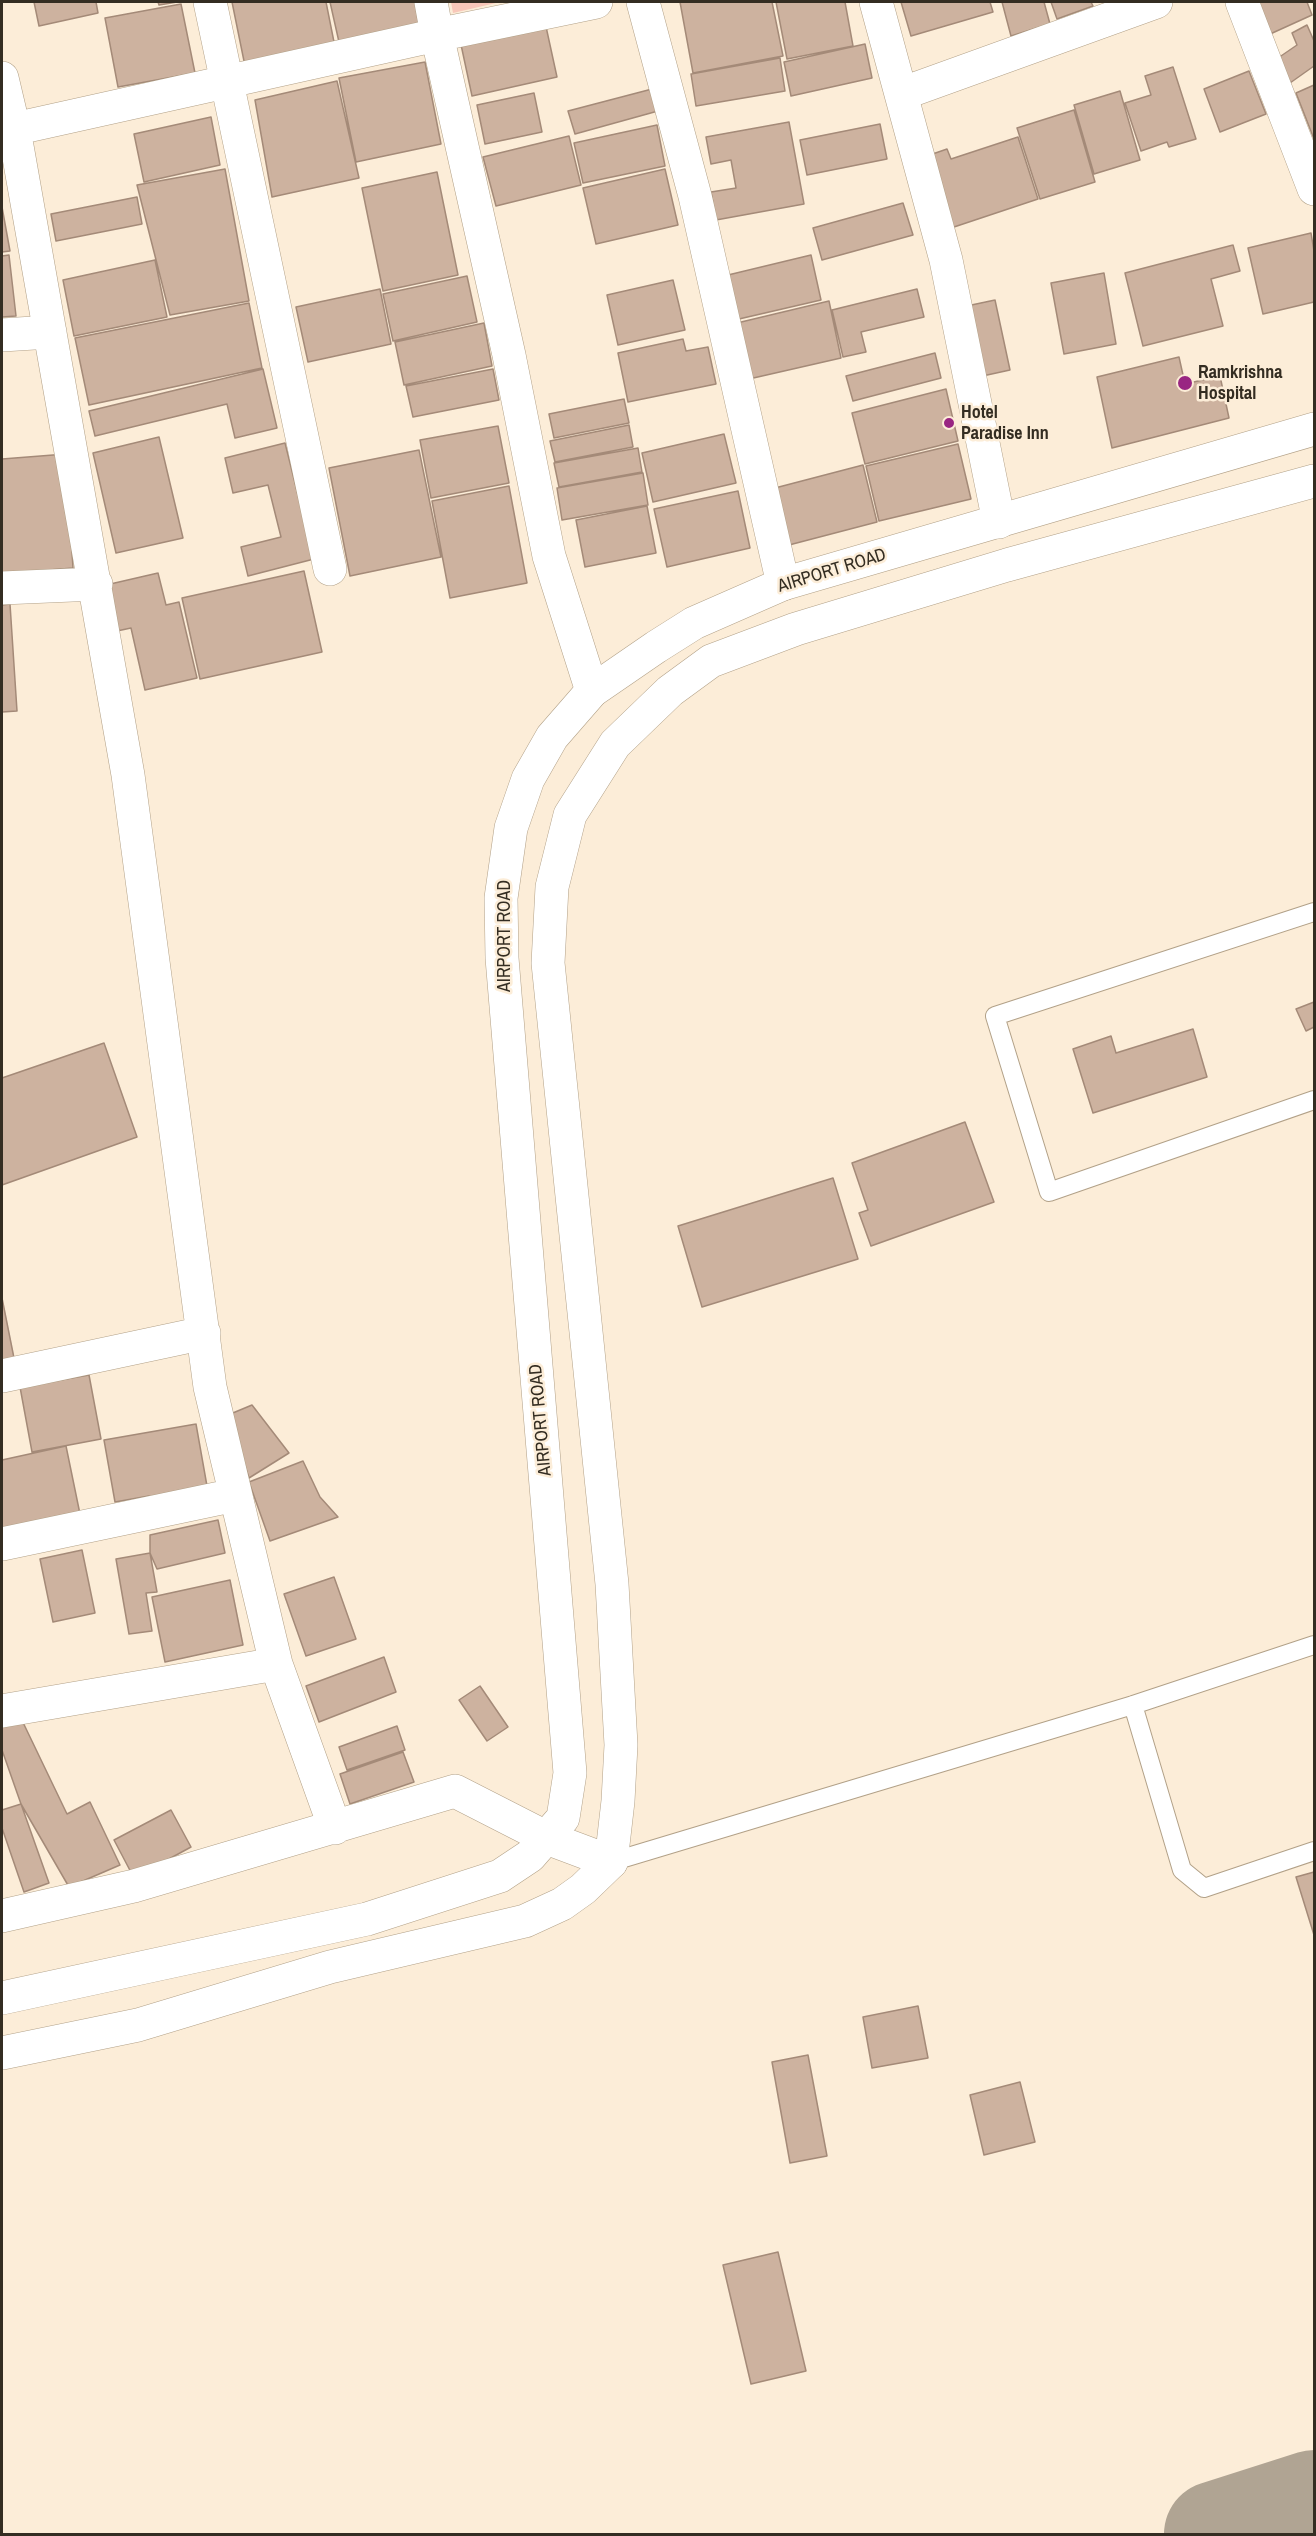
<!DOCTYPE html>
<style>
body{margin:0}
#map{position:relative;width:1316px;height:2536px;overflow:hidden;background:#fcedd8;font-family:"Archivo Narrow",sans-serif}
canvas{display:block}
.frame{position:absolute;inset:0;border:3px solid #342d22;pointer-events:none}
</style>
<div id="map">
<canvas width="1316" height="2536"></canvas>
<div class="frame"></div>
</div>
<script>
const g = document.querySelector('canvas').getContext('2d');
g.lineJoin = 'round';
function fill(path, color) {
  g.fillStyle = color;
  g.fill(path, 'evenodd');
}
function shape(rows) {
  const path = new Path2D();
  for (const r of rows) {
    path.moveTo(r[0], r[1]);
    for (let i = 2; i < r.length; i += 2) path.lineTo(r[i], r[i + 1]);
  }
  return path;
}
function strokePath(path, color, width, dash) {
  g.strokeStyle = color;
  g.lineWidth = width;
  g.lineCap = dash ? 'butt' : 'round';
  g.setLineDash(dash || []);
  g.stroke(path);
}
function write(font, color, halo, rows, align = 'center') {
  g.font = font + ' "Archivo Narrow",sans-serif';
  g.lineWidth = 5;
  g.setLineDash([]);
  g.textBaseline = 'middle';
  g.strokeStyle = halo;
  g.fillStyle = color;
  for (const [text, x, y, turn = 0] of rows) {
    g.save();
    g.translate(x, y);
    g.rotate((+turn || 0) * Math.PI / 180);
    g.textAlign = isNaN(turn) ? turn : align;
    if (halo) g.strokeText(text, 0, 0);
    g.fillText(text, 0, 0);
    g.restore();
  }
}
fill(shape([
 [451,2,500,2,453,13]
]), '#f8c7b9');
strokePath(shape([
 [1217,2534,1314,2503]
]), '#b0a493', 106);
const building = shape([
 [34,2,96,2,98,13,39,26,34,2],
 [158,2,177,2,159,5,158,2],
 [232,2,326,2,335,47,245,66,232,2],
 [330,2,415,2,419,25,339,42,330,2],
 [680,2,772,2,783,56,693,73,680,2],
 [776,2,845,2,853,46,787,59,776,2],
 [901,2,990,2,993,12,911,36,901,2],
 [1002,2,1044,2,1050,24,1011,36,1002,2],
 [1051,2,1091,2,1093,6,1057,19,1051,2],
 [1254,2,1307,2,1312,15,1268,35,1254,2],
 [181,4,195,73,118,87,105,18,181,4],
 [545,22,557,77,472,96,460,40,545,22],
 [1307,25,1314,41,1314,66,1290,83,1278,58,1297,45,1292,33,1307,25],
 [865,44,872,78,791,96,784,62,865,44],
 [780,58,785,91,696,106,691,74,780,58],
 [425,62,441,144,356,162,339,78,425,62],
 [1173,67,1196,139,1169,147,1167,142,1141,151,1125,103,1151,95,1145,76,1173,67],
 [1249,71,1266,114,1220,132,1204,89,1249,71],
 [337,81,359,178,272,197,255,100,337,81],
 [1314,85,1314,139,1296,93,1314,85],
 [652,89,658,111,575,134,568,111,652,89],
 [1120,91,1140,160,1094,174,1074,105,1120,91],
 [534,93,542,132,485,144,477,105,534,93],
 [1074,110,1095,182,1040,199,1017,128,1074,110],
 [211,117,220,165,144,182,134,134,211,117],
 [789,122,804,204,716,220,711,192,736,188,731,160,711,164,706,137,789,122],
 [880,124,887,159,807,175,800,140,880,124],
 [657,125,665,166,583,183,574,143,657,125],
 [569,136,581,185,496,206,483,157,569,136],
 [1018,137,1038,199,948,229,924,157,947,149,951,159,1018,137],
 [225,169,249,301,170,315,137,185,225,169],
 [665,169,678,225,596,244,583,188,665,169],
 [437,172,458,275,383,291,362,188,437,172],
 [137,197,142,224,56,241,51,214,137,197],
 [903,203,913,235,822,260,813,228,903,203],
 [2,207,10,251,2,252,2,207],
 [1311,233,1314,251,1314,302,1263,314,1248,248,1311,233],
 [1233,245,1240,271,1211,279,1223,326,1143,346,1125,273,1233,245],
 [9,255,16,316,2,317,2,256,9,255],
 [811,255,821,300,739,319,728,275,811,255],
 [155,260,167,317,74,336,63,280,155,260],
 [1104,273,1116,344,1064,354,1051,283,1104,273],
 [467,276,477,322,393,341,383,294,467,276],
 [673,280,685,330,618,345,607,295,673,280],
 [380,289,391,344,308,362,296,307,380,289],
 [917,289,924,317,861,332,866,352,843,357,832,310,917,289],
 [995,300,1010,370,978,377,962,307,995,300],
 [829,301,841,358,749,379,737,323,829,301],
 [249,303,262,368,89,405,75,338,249,303],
 [484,323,492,366,404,385,395,342,484,323],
 [683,339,686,351,708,347,716,384,628,402,618,353,683,339],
 [935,353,941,378,853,401,846,376,935,353],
 [1179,357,1185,384,1220,376,1229,418,1112,448,1097,377,1179,357],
 [263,369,277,428,235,438,227,404,95,436,89,411,263,369],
 [493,369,499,400,413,417,406,386,493,369],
 [946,389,958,441,865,464,852,413,946,389],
 [624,399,629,423,554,438,549,414,624,399],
 [629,425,633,447,555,462,550,441,629,425],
 [498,426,509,483,431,498,420,440,498,426],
 [724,434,736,483,653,502,642,453,724,434],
 [159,437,183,538,116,553,93,453,159,437],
 [285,443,314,559,248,576,241,547,281,537,268,485,233,493,225,458,285,443],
 [958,444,971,499,879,521,866,466,958,444],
 [638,448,642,472,559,487,554,463,638,448],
 [419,450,441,557,350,576,329,468,419,450],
 [66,454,73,568,2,574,2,459,66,454],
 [863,465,877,522,789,545,775,488,863,465],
 [643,473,648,505,562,520,557,488,643,473],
 [509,486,527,583,450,598,432,501,509,486],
 [738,491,750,548,667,567,654,509,738,491],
 [647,506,656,553,585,567,576,520,647,506],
 [304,571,322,652,200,679,182,598,304,571],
 [158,573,166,605,179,602,197,678,145,690,131,628,117,631,106,585,158,573],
 [10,604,17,711,2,712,2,605,10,604],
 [1314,1002,1314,1027,1306,1031,1296,1009,1314,1002],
 [1193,1029,1207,1077,1093,1113,1073,1049,1111,1036,1116,1053,1193,1029],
 [104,1043,137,1137,2,1185,2,1078,104,1043],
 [965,1122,994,1202,871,1246,859,1213,868,1210,852,1163,965,1122],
 [833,1178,858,1259,702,1307,678,1226,833,1178],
 [2,1298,15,1363,2,1366,2,1298],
 [89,1375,101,1439,32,1452,20,1387,89,1375],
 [252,1405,289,1453,249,1478,228,1415,252,1405],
 [196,1424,207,1486,151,1505,149,1496,115,1502,104,1440,196,1424],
 [66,1446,80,1514,2,1531,2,1460,66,1446],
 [303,1461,320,1497,338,1517,270,1541,249,1482,303,1461],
 [218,1520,225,1553,157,1569,150,1553,150,1535,218,1520],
 [82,1550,95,1613,53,1622,40,1559,82,1550],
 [150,1553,157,1592,146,1593,152,1631,129,1634,116,1559,150,1553],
 [334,1577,356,1639,306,1656,284,1594,334,1577],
 [230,1580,243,1645,165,1662,152,1597,230,1580],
 [384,1657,396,1692,319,1722,306,1686,384,1657],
 [480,1686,508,1727,487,1741,459,1700,480,1686],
 [18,1712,67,1814,90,1802,120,1865,69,1887,21,1804,2,1750,2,1720,18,1712],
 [397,1726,405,1750,347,1770,339,1747,397,1726],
 [403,1752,414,1782,350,1804,340,1774,403,1752],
 [21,1804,49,1883,24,1892,2,1828,2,1810,21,1804],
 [171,1810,191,1847,134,1878,114,1840,171,1810],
 [1314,1872,1314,1935,1296,1877,1314,1872],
 [918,2006,928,2058,872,2068,863,2017,918,2006],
 [808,2055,827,2156,790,2163,772,2062,808,2055],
 [1020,2082,1035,2142,984,2155,970,2095,1020,2082],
 [778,2252,806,2371,751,2384,723,2265,778,2252]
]);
fill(building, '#cdb29f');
strokePath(building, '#a48a78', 1.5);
const service = shape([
 [1314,912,995,1016,1049,1192,1314,1100],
 [1133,1705,1182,1870,1204,1888,1314,1851],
 [611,1862,1133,1705,1314,1645]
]);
const minor = shape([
 [210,2,330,569],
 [643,2,695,196,783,584],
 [876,2,946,260,999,522],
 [1242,2,1314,189],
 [2,78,14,129,128,775,210,1387,276,1664,335,1828],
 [901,94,1156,2],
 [14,129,437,35,431,2],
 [2,335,50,332],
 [2,588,96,584],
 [592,691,549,556,509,355,437,35,596,2],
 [2,1376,204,1333],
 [2,1544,235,1495],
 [2,1711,276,1664],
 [2,1916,134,1886,455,1791,547,1838,611,1862]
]);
const primary = shape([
 [2,1998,367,1919,500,1876,530,1856,563,1818,570,1773,502,958,501,898,511,828,528,779,552,737,592,691,656,647,694,623,783,584,1314,429],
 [2,2053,138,2025,330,1967,525,1921,562,1904,583,1889,611,1862,618,1801,621,1745,612,1584,548,963,552,887,570,815,615,744,670,691,711,661,796,629,1007,565,1314,481]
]);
strokePath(service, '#b2a188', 20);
strokePath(minor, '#b2a188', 34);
strokePath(primary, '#b2a188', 34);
strokePath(service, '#fff', 18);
strokePath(minor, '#fff', 33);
strokePath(primary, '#fff', 33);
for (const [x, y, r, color] of [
 [1185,383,8,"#992682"],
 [949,423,6,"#992682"]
]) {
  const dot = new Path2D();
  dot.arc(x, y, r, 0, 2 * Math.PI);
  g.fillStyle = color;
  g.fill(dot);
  strokePath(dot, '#fcedd8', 2);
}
write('bold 18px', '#342d22', '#fcedd8', [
 ["Ramkrishna",1198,373],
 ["Hospital",1198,394],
 ["Hotel",961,413],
 ["Paradise Inn",961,434]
], 'left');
write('18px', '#342d22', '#fcedd8', [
 ["AIRPORT ROAD",832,571,-17],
 ["AIRPORT ROAD",505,936,-90],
 ["AIRPORT ROAD",541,1420,-95]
]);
</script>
